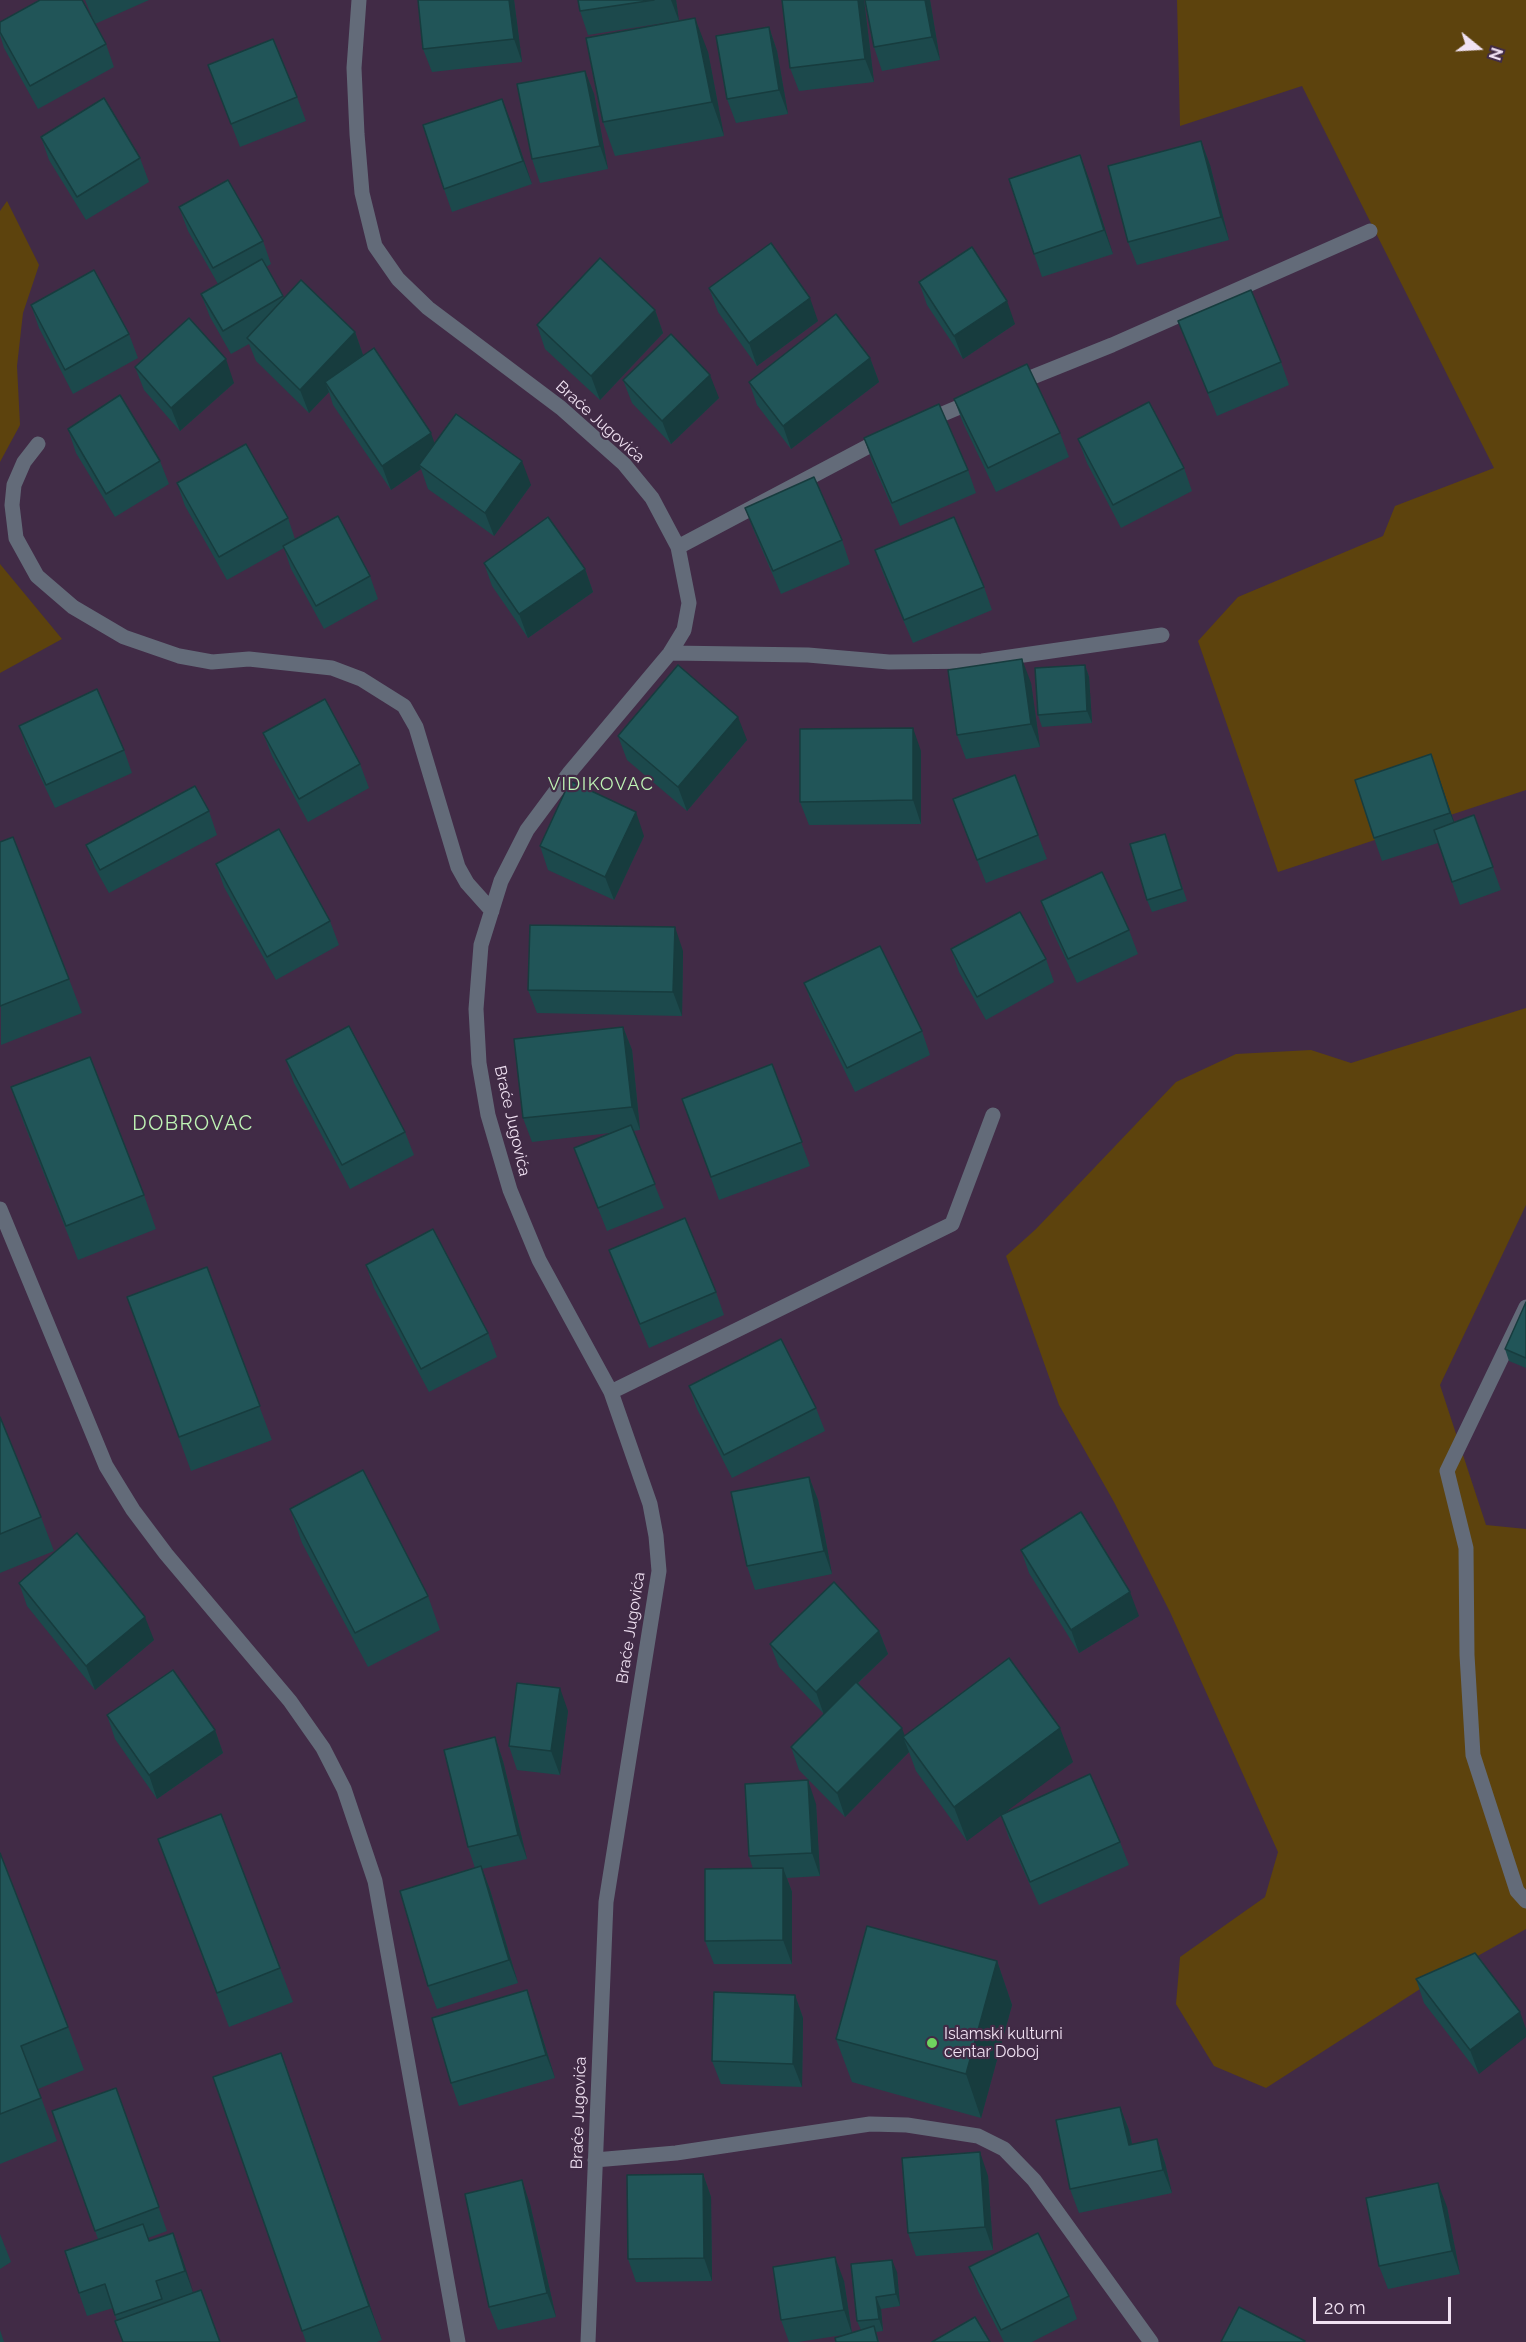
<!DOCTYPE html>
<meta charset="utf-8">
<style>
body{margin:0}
#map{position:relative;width:1526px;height:2342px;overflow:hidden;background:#412b46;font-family:Raleway,sans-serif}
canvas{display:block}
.north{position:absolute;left:1448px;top:18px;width:60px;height:60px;-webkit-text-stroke:4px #412b46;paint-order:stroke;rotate:108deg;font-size:16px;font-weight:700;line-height:24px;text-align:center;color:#f1e2f3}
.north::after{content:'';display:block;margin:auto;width:21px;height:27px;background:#f1e2f3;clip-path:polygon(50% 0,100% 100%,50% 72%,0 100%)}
.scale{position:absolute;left:1313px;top:2297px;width:138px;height:27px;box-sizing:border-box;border:3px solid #f1e2f3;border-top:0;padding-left:8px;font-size:18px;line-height:21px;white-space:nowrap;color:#f1e2f3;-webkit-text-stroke:4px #412b46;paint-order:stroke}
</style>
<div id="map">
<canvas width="1526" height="2342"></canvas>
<div class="north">N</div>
<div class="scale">20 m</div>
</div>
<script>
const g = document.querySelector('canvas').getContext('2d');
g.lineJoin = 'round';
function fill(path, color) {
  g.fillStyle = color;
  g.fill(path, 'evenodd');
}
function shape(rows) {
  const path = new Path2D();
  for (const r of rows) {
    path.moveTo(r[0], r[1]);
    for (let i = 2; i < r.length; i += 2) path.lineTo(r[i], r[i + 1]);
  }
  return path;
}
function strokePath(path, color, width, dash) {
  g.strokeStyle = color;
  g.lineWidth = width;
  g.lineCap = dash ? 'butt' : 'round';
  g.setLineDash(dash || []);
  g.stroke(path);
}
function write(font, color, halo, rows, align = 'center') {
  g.font = font + ' Raleway,sans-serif';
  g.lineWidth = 4.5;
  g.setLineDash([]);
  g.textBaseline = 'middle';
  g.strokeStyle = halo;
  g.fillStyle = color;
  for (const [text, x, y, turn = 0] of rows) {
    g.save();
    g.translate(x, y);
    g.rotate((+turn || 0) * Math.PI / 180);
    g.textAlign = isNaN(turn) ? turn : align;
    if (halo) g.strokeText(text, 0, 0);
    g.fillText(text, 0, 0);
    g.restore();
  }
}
fill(shape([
 [1177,0,1526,0,1526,790,1278,872,1198,641,1238,597,1383,536,1395,506,1494,468,1302,86,1180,126],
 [7,201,39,265,23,313,17,366,20,425,0,462,0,211],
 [0,564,62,639,0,673],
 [1526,1008,1526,1205,1440,1385,1486,1525,1526,1529,1526,1929,1431,1982,1266,2088,1214,2066,1176,2004,1180,1957,1265,1897,1278,1852,1170,1612,1114,1502,1059,1405,1006,1256,1036,1229,1176,1082,1236,1054,1311,1050,1351,1063]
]), '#5d430d');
strokePath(shape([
 [359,0,354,68,357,134,362,193,375,246,398,279,428,308,561,408,624,464,652,498,678,547,689,603,684,630,670,653,570,772,527,830,501,881,481,945,476,1009,479,1063,488,1115,510,1190,539,1260,611,1392,650,1504,656,1536,659,1571,606,1902,588,2342],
 [1015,384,1112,345,1370,231],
 [926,421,976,400],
 [38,444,24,462,14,485,12,505,16,538,37,576,73,607,124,637,179,656,212,662,249,659,332,668,361,679,404,706,416,727,458,867,467,883,492,911],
 [678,547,884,438],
 [670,653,808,655,889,662,982,661,1162,635],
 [0,1209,106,1466,133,1510,166,1554,290,1701,323,1748,344,1789,375,1881,458,2342],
 [1526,1307,1447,1471,1466,1548,1467,1655,1473,1755,1517,1891,1526,1901],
 [611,1392,952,1224,993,1115],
 [595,2160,676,2153,870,2124,907,2125,978,2136,1004,2149,1034,2180,1151,2342]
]), '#636b79', 15);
fill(shape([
 [85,0,149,0,95,24],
 [418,0,514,0,522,62,432,72,423,49],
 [578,0,676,0,679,21,708,52,724,136,615,156,603,122,670,22,588,35,580,11],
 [864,0,874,82,799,91,790,68],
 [930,0,940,60,882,71,874,47],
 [0,22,106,44,114,67,38,109,4,48,0,35],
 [769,27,777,51,788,114,736,123,727,99],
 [208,65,297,97,306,121,240,147],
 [585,71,594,94,608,169,540,183,532,159],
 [511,122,532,184,452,212,444,189],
 [41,137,140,158,149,182,86,220,49,160],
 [1201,141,1210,165,1229,240,1137,265,1128,242],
 [1089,179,1113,254,1042,277,1034,254],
 [179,207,263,241,271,264,266,267,284,298,355,332,363,355,435,444,531,485,494,536,428,489,421,469,391,490,333,405,329,392,309,413,256,361,249,344,231,354,210,317,201,294,218,284,188,231],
 [919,282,1015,324,963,359,927,305],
 [709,288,818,321,757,366,718,312],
 [31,305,129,334,138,358,73,394,39,328],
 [655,310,663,333,600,400,545,349,537,325],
 [1178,321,1281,362,1289,385,1217,416,1187,344],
 [870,358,879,382,791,449,757,405,749,382],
 [135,367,234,383,180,431,144,390],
 [623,380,719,398,671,444,632,403],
 [954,399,1060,433,1069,457,996,492,963,423],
 [68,429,160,461,169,484,115,517,76,453],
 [864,438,968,470,976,493,900,526,872,461],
 [1078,439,1184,468,1192,491,1121,528,1087,463],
 [177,483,288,518,295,539,370,576,378,599,324,629,291,569,284,548,227,580,185,506],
 [745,508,842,540,850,564,781,594,754,531],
 [875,550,984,587,992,610,913,643,883,573],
 [484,563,585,569,593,592,528,638,492,586],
 [1085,665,1089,677,1092,723,1042,727,1038,715],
 [1031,683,1040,747,966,759,957,735],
 [19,726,124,750,132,773,55,808,27,749],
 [263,733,360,764,369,788,308,822,272,756],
 [618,736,747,740,687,811,627,760],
 [921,751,921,824,809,825,800,802],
 [1431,754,1454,822,1474,815,1501,890,1460,905,1438,843,1382,861,1374,838],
 [953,799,1038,835,1047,859,986,883],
 [209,811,217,835,109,893,95,868,86,845],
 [1165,834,1187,901,1152,912,1147,900],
 [644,836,614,900,548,870,540,846],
 [0,842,69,979,82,1013,1,1045],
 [216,864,330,921,339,945,276,980,224,887],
 [1041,901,1129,930,1138,954,1077,983,1049,924],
 [951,949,1046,959,1054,982,986,1020,959,972],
 [683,951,682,1016,537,1013,528,990],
 [804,983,922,1031,930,1055,855,1092,813,1006],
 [623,1027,632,1050,640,1130,633,1131,664,1208,607,1231,574,1148,610,1133,532,1142,523,1118],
 [286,1060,405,1132,414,1155,350,1189,294,1083],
 [772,1064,810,1166,719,1200,682,1099],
 [11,1087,144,1195,156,1229,78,1260,23,1121],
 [609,1250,716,1292,724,1315,649,1348,618,1274],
 [366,1265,488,1333,497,1357,429,1392,374,1288],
 [207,1267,272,1440,191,1471,127,1297],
 [1526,1302,1526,1368,1509,1361,1505,1349],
 [689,1386,816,1408,825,1431,732,1478,697,1409],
 [0,1417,41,1517,54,1551,0,1573],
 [809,1477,818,1500,832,1574,755,1590,747,1566],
 [290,1509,428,1596,440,1630,368,1667,302,1543],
 [1021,1550,1139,1616,1079,1653,1029,1573],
 [19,1583,154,1640,95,1690,27,1606],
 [879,1631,888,1654,858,1683,905,1736,1073,1762,1002,1814,1120,1842,1129,1865,1039,1905,1009,1838,1001,1815,967,1841,916,1771,909,1752,845,1817,799,1770,791,1747,824,1714,779,1667,770,1644],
 [568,1711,560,1775,517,1770,509,1746],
 [107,1715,215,1730,223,1753,157,1799,115,1739],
 [495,1737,503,1761,527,1859,482,1869,490,1890,518,1983,437,2009,428,1986,475,1868,468,1847],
 [816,1804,820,1876,787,1878,792,1892,792,1964,714,1964,705,1941,753,1869,749,1856],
 [158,1839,280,1968,293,2002,229,2027],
 [0,1853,68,2027,84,2070,38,2089,57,2141,0,2164],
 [1475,1953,1479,2074,1424,2003,1416,1979],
 [997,1961,1012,2005,981,2118,852,2082,836,2039],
 [795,1995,803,2018,802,2087,721,2084,712,2061],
 [535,2014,555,2078,459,2106,451,2083],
 [213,2077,293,2087,382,2340,377,2342,306,2342],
 [116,2088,167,2231,148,2238,149,2241,173,2233,193,2293,117,2321,113,2308,87,2316,79,2293,98,2239,52,2111],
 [1120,2107,1129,2130,1132,2144,1157,2139,1165,2163,1172,2193,1079,2213,1070,2189],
 [703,2174,711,2197,712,2281,636,2282,628,2259],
 [988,2176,993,2250,916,2256,908,2233],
 [530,2204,556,2317,498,2330,489,2307],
 [1447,2207,1460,2274,1388,2289,1379,2266],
 [0,2234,11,2262,0,2269],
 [969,2267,1069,2296,1077,2319,1032,2342,1004,2342,978,2291],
 [897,2272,900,2306,881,2309,883,2331,876,2332,879,2342,843,2335,798,2342,789,2342,781,2320,844,2281,852,2333,861,2330,857,2321],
 [0,2330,4,2342,0,2342]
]), '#1c494c');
fill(shape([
 [509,0,514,0,522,62,514,39],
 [671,0,676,0,679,21],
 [858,0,864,0,874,82,865,59],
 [925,0,930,0,940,60,932,37],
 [695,18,708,52,724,136,712,102],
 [769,27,777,51,788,114,779,90],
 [585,71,594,94,608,169,600,146],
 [502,99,511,122,532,184,523,161],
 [1201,141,1210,165,1229,240,1221,217],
 [1080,155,1089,179,1113,254,1104,230],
 [810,298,818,321,757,366,749,343],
 [1007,301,1015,324,963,359,954,336],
 [655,310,663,333,600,400,591,376],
 [355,332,363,355,325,382,329,392,309,413,300,390],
 [870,358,879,382,791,449,783,426],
 [226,359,234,383,180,431,171,408],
 [710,375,719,398,671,444,662,421],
 [431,433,439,456,419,465,421,469,391,490,382,466],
 [522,461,531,485,494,536,485,513],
 [585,569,593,592,528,638,519,614],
 [1022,659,1031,683,1040,747,1031,724],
 [1085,665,1089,677,1092,723,1087,711],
 [738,717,747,740,687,811,678,787],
 [913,728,921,751,921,824,913,800],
 [1431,754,1439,778,1459,836,1450,813],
 [636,812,644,836,614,900,605,877],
 [675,927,683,951,682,1016,673,992],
 [623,1027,632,1050,640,1130,632,1107],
 [809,1477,818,1500,832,1574,824,1551],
 [1130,1592,1139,1616,1079,1653,1071,1630],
 [145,1617,154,1640,95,1690,86,1666],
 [879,1631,888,1654,824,1715,816,1692],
 [560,1688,568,1711,560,1775,551,1751],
 [902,1728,907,1742,903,1737,909,1752,845,1817,837,1793],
 [1060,1728,1073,1762,967,1841,954,1807],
 [215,1730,223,1753,157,1799,149,1775],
 [495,1737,503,1761,527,1859,518,1835],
 [808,1780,816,1804,820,1876,812,1853],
 [481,1866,490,1890,518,1983,509,1960],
 [783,1868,792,1892,792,1964,783,1940],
 [997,1961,1012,2005,981,2118,966,2074],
 [527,1990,535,2014,555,2078,546,2055],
 [795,1995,803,2018,802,2087,793,2064],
 [1520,2012,1526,2029,1526,2037,1479,2074,1470,2050],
 [281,2053,293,2087,382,2340,369,2306],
 [1120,2107,1129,2130,1137,2168,1129,2145],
 [1157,2139,1165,2163,1172,2193,1163,2170],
 [980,2152,988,2176,993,2250,985,2227],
 [703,2174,711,2197,712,2281,704,2258],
 [522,2180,530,2204,556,2317,547,2293],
 [1438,2183,1447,2207,1460,2274,1452,2251],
 [173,2233,182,2257,194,2294,185,2271],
 [835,2257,844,2281,852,2334,844,2310],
 [892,2260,897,2272,900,2306,896,2294],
 [876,2297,881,2309,883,2331,879,2319]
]), '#173c3e');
const building = shape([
 [40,0,82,0,106,44,30,86,0,32,0,22,40,0],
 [418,0,509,0,514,39,423,49,418,0],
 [578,0,654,0,580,11,578,0],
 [782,0,858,0,865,59,790,68,782,0],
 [865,0,925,0,932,37,874,47,865,0],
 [695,18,712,102,603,122,586,38,695,18],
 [769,27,779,90,727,99,716,36,769,27],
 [273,39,297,97,231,124,208,65,273,39],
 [585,71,600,146,532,159,517,84,585,71],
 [104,98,140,158,77,197,41,137,104,98],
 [502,99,523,161,444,189,423,125,502,99],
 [1201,141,1221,217,1128,242,1108,166,1201,141],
 [1080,155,1104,230,1034,254,1009,179,1080,155],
 [228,180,263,241,213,268,179,207,228,180],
 [771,243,810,298,749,343,709,288,771,243],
 [972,247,1007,301,954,336,919,282,972,247],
 [600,258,655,310,591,376,537,325,600,258],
 [262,259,283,296,223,331,201,294,262,259],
 [94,270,129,334,65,370,31,305,94,270],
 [301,280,355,332,300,390,247,338,301,280],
 [1251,290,1281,362,1208,393,1178,321,1251,290],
 [836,314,870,358,783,426,749,382,836,314],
 [189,318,226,359,171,408,135,367,189,318],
 [671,334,710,375,662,421,623,380,671,334],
 [374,348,431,433,382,466,325,382,374,348],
 [1027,364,1060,433,988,468,954,399,1027,364],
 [120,395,160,461,106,494,68,429,120,395],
 [1149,402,1184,468,1113,505,1078,439,1149,402],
 [939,404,968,470,892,503,864,438,939,404],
 [456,414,522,461,485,513,419,465,456,414],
 [246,444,288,518,219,557,177,483,246,444],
 [814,477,842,540,773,571,745,508,814,477],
 [338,516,370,576,316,606,283,546,338,516],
 [548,517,585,569,519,614,484,563,548,517],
 [954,517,984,587,904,620,875,550,954,517],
 [1022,659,1031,724,957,735,948,670,1022,659],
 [678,665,738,717,678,787,618,736,678,665],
 [1085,665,1087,711,1038,715,1035,668,1085,665],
 [97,689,124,750,46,785,19,726,97,689],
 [325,699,360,764,299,799,263,733,325,699],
 [913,728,913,800,800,802,800,729,913,728],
 [1431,754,1450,813,1374,838,1355,780,1431,754],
 [1015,775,1038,835,977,860,953,799,1015,775],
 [570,781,636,812,605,877,540,846,570,781],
 [195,786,209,811,100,870,86,845,195,786],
 [1474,815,1493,867,1452,882,1434,830,1474,815],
 [279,829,330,921,267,957,216,864,279,829],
 [1165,834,1182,889,1147,900,1130,844,1165,834],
 [13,837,69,979,0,1006,0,842,13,837],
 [1102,872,1129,930,1068,959,1041,901,1102,872],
 [1020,912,1046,959,977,997,951,949,1020,912],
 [530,925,675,927,673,992,528,990,530,925],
 [880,946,922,1031,847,1068,804,983,880,946],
 [349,1026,405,1132,342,1165,286,1060,349,1026],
 [623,1027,632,1107,523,1118,514,1039,623,1027],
 [90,1057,144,1195,66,1226,11,1087,90,1057],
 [772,1064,802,1142,711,1177,682,1099,772,1064],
 [631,1125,655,1184,598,1208,574,1148,631,1125],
 [685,1218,716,1292,640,1324,609,1250,685,1218],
 [433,1229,488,1333,421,1369,366,1265,433,1229],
 [207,1267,260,1406,179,1437,127,1297,207,1267],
 [1526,1302,1526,1358,1505,1349,1526,1302],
 [781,1339,816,1408,724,1455,689,1386,781,1339],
 [0,1417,41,1517,0,1534,0,1417],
 [363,1470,428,1596,355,1633,290,1509,363,1470],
 [809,1477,824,1551,747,1566,731,1492,809,1477],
 [1081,1512,1130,1592,1071,1630,1021,1550,1081,1512],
 [77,1533,145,1617,86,1666,19,1583,77,1533],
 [834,1582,879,1631,816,1692,770,1644,834,1582],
 [1009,1658,1060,1728,954,1807,903,1737,1009,1658],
 [173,1670,215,1730,149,1775,107,1715,173,1670],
 [856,1682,902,1728,837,1793,791,1747,856,1682],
 [517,1683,560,1688,551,1751,509,1746,517,1683],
 [495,1737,518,1835,468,1847,444,1750,495,1737],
 [1090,1774,1120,1842,1030,1882,1001,1815,1090,1774],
 [808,1780,812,1853,749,1856,745,1784,808,1780],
 [221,1814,280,1968,217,1993,158,1839,221,1814],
 [0,1853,68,2027,21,2046,41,2098,0,2114,0,1853],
 [481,1866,509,1960,428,1986,400,1891,481,1866],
 [783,1868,783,1940,705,1941,705,1869,783,1868],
 [867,1926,997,1961,966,2074,836,2039,867,1926],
 [1475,1953,1520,2012,1470,2050,1416,1979,1475,1953],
 [527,1990,546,2055,451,2083,432,2018,527,1990],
 [714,1992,795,1995,793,2064,712,2061,714,1992],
 [281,2053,369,2306,302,2331,213,2077,281,2053],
 [116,2088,159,2207,95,2231,52,2111,116,2088],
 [1120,2107,1129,2145,1157,2139,1163,2170,1070,2189,1056,2120,1120,2107],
 [980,2152,985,2227,908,2233,902,2158,980,2152],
 [703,2174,704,2258,628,2259,627,2175,703,2174],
 [522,2180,547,2293,489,2307,465,2194,522,2180],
 [1438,2183,1452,2251,1379,2266,1366,2198,1438,2183],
 [143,2224,149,2241,173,2233,185,2271,156,2281,162,2299,115,2315,105,2284,79,2293,65,2251,143,2224],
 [1038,2233,1069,2296,1001,2330,969,2267,1038,2233],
 [835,2257,844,2310,781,2320,773,2267,835,2257],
 [892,2260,896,2294,876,2297,879,2319,857,2321,851,2264,892,2260],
 [201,2290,220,2342,123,2342,115,2321,201,2290],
 [1239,2307,1305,2341,1304,2342,1221,2342,1239,2307],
 [975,2317,990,2342,932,2342,975,2317],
 [874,2326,878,2342,836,2342,835,2338,874,2326]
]);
fill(building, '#215558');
strokePath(building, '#173c3e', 1.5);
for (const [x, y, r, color] of [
 [932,2043,6,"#70d35f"]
]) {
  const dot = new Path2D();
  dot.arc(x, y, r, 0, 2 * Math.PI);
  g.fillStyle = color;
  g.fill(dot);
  strokePath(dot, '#412b46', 2);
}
write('16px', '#f1e2f3', '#412b46', [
 ["Braće Jugovića",600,422,42],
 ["Braće Jugovića",512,1121,77],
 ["Braće Jugovića",631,1628,-81],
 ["Braće Jugovića",579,2113,-88]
]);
write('16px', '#f1e2f3', '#412b46', [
 ["Islamski kulturni",944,2034],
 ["centar Doboj",944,2052]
], 'left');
g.letterSpacing = '1.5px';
write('18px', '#bff4b5', '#412b46', [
 ["VIDIKOVAC",601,785]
]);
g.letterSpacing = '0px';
g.letterSpacing = '1.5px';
write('20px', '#bff4b5', '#412b46', [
 ["DOBROVAC",193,1124]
]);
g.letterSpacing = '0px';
</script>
